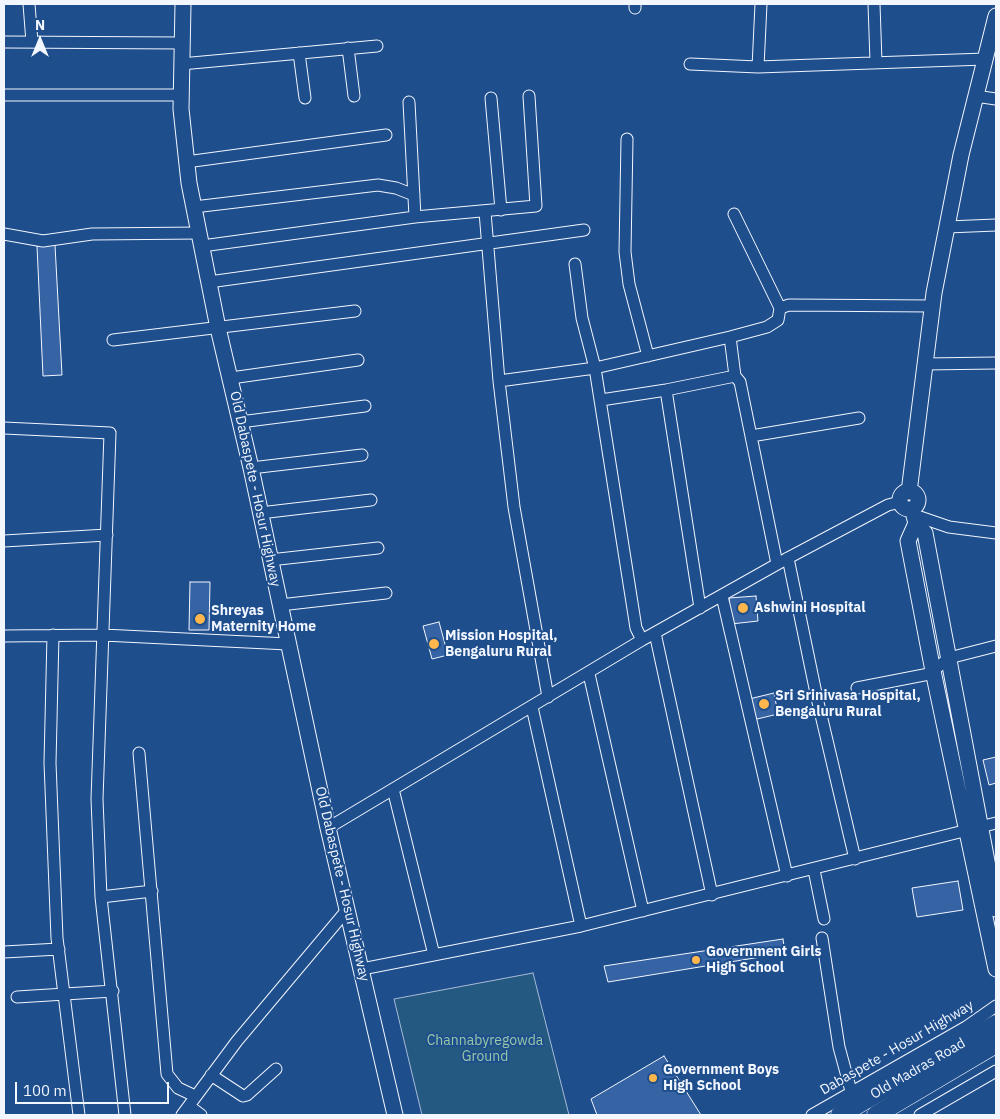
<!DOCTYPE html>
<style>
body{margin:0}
#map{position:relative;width:1000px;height:1119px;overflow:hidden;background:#1f4e8c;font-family:"IBM Plex Sans",sans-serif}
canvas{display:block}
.frame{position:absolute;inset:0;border:5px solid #f2f6ff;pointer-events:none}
.north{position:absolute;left:15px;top:15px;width:50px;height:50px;-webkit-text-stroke:4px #1f4e8c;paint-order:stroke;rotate:0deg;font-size:14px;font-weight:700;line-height:20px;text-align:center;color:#f2f6ff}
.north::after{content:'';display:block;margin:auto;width:18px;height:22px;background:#f2f6ff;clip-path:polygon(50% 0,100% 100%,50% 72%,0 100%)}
.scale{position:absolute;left:15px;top:1082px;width:154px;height:22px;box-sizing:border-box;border:2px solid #f2f6ff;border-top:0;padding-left:6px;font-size:15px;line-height:18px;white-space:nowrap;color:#f2f6ff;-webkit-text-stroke:4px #1f4e8c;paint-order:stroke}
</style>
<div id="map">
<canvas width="1000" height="1119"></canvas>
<div class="frame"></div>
<div class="north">N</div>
<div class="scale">100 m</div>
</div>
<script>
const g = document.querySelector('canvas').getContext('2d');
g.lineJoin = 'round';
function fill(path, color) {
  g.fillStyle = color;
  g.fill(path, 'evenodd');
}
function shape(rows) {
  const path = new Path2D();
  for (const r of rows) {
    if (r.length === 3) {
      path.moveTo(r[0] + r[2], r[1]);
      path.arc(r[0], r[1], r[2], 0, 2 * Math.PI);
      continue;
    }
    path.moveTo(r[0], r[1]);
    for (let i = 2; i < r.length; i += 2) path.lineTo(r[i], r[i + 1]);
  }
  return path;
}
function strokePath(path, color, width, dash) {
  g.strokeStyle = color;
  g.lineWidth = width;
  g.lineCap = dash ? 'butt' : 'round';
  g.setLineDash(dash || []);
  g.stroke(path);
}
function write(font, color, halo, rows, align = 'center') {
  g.font = font + ' "IBM Plex Sans",sans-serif';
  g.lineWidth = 4;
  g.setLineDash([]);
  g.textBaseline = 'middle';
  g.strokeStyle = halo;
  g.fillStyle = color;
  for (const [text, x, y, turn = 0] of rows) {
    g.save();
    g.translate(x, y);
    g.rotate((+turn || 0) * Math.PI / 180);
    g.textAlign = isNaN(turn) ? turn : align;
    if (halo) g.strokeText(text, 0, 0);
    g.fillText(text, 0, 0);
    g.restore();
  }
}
const green = shape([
 [533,973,569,1115,422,1115,394,999,533,973]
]);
fill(green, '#245a82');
strokePath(green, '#a8bbd7', 1);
const building = shape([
 [55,245,62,375,43,376,37,246,55,245],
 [190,582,210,582,209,630,189,630,190,582],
 [756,596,758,621,731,624,729,598,756,596],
 [439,622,448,655,432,659,423,626,439,622],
 [774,693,778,714,753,720,749,699,774,693],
 [996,757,996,783,989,785,983,760,996,757],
 [958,881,963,910,917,917,912,888,958,881],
 [783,939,785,953,608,982,604,966,783,939],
 [664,1056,701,1115,597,1115,591,1099,664,1056]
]);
fill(building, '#3563a3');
strokePath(building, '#f2f6ff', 1);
const minor = shape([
 [29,4,32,42],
 [635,4,635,8],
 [874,4,876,62],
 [4,42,182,43],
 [348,48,354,96],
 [299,53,305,98],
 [181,64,377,46],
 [690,64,758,67,985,59],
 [758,67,761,4],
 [4,95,181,95],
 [975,96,996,99],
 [491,98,501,210],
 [409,102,415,217],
 [627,139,625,252,629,284,648,356],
 [186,162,386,135],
 [194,207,378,185,396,188,414,195],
 [485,212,499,381,514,507,548,697],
 [947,227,996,225],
 [4,234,43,241,92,234,200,233],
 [202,246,415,217,536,206,529,96],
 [209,282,584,230],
 [780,308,789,305,932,306],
 [730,337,735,376,740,382,777,564],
 [113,340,355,311],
 [924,364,996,363],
 [231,378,358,360],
 [499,381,595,368,582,318,575,264],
 [666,390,700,608],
 [601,400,666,390,735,376],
 [240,422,365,406],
 [4,428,110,433,97,799,101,897,125,1115],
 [751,436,859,418],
 [251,468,362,455],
 [260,513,371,500],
 [914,515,949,527,996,533],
 [4,541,107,535],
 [788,558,817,698,855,859],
 [270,560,378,548],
 [722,596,787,876],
 [280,605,386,593],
 [655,633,712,895],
 [53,635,50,763,57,938,79,1115],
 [4,636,103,635,288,644],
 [642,640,636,628,595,368,730,337,767,327,778,320,780,308,734,214],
 [589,674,643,911],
 [857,688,929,674,949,658,996,646],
 [532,707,581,926],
 [139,753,167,1074,178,1088,195,1096],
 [393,789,434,955],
 [328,828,642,640,788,558,888,505,900,502],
 [814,870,824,919],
 [101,897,152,891],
 [822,938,839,1047,851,1091],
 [4,952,59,949],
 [362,969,581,926,996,823],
 [17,997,113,991],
 [211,1075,243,1096,247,1095,276,1069],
 [189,1106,201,1115],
 [182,1115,237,1041,347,910],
 [812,1115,966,1027,996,1006],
 [920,1115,996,1071]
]);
const major = shape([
 [183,4,181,109,189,183,218,328,251,468,328,828,395,1115],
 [909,500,9],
 [909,492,934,293,961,155,996,16],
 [912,509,916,523,925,533,996,909],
 [916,523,908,541,933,671,996,969]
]);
const highway = shape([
 [840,1115,996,1024],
 [876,1115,996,1044]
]);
strokePath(minor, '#f2f6ff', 13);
strokePath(major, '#f2f6ff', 17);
strokePath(highway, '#f2f6ff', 19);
strokePath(minor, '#1f4e8c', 11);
strokePath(major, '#1f4e8c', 15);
strokePath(highway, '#1f4e8c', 18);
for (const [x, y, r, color] of [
 [743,608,6,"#ffb74d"],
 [200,619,6,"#ffb74d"],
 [434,644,6,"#ffb74d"],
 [764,704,6,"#ffb74d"],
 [696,960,5,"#ffb74d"],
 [653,1078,5,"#ffb74d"]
]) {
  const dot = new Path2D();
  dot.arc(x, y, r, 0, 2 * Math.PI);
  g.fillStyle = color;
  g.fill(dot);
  strokePath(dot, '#1f4e8c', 2);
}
write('14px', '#f2f6ff', '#1f4e8c', [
 ["Old Dabaspete - Hosur Highway",255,489,78],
 ["Old Dabaspete - Hosur Highway",342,884,77],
 ["Dabaspete - Hosur Highway",897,1048,-30],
 ["Old Madras Road",918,1069,-30]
]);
write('bold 14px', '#f2f6ff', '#1f4e8c', [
 ["Ashwini Hospital",754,608],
 ["Shreyas",211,611],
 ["Maternity Home",211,627],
 ["Mission Hospital,",445,636],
 ["Bengaluru Rural",445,652],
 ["Sri Srinivasa Hospital,",775,696],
 ["Bengaluru Rural",775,712],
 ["Government Girls",706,952],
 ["High School",706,968],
 ["Government Boys",663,1070],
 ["High School",663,1086]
], 'left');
write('14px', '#97c8a6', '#1f4e8c', [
 ["Channabyregowda",485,1041],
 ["Ground",485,1057]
]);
</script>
